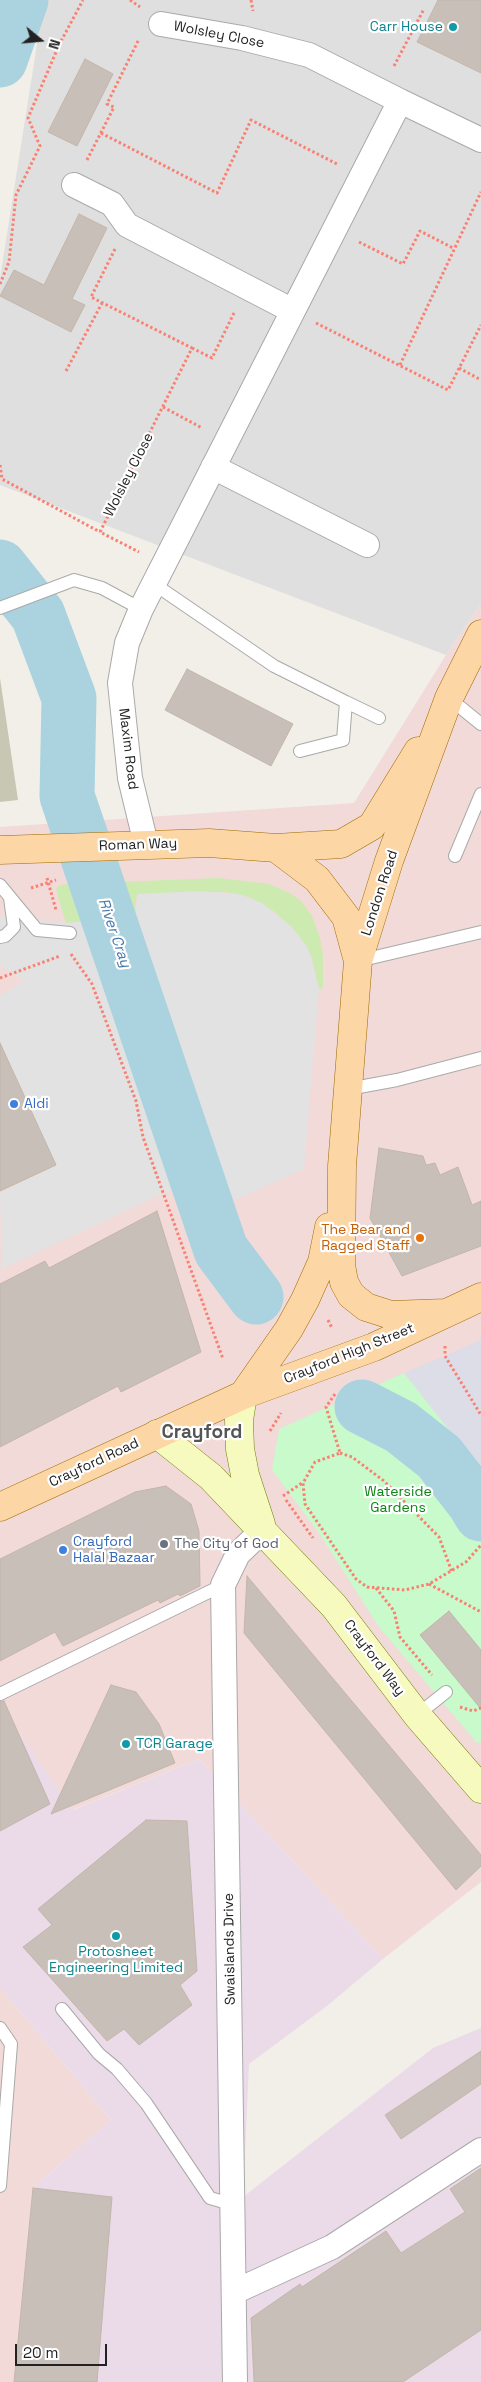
<!DOCTYPE html>
<style>
body{margin:0}
#map{position:relative;width:481px;height:2382px;overflow:hidden;background:#f2efe9;font-family:"Space Grotesk",sans-serif}
canvas{display:block}
.north{position:absolute;left:15px;top:15px;width:50px;height:50px;-webkit-text-stroke:4px #fff;paint-order:stroke;rotate:107deg;font-size:14px;font-weight:700;line-height:20px;text-align:center;color:#222}
.north::after{content:'';display:block;margin:auto;width:18px;height:22px;background:#222;clip-path:polygon(50% 0,100% 100%,50% 72%,0 100%)}
.scale{position:absolute;left:15px;top:2344px;width:92px;height:22px;box-sizing:border-box;border:2px solid #222;border-top:0;padding-left:6px;font-size:15px;line-height:18px;white-space:nowrap;color:#222;-webkit-text-stroke:4px #fff;paint-order:stroke}
</style>
<div id="map">
<canvas width="481" height="2382"></canvas>
<div class="north">N</div>
<div class="scale">20 m</div>
</div>
<script>
const g = document.querySelector('canvas').getContext('2d');
g.lineJoin = 'round';
function fill(path, color) {
  g.fillStyle = color;
  g.fill(path, 'evenodd');
}
function shape(rows) {
  const path = new Path2D();
  for (const r of rows) {
    path.moveTo(r[0], r[1]);
    for (let i = 2; i < r.length; i += 2) path.lineTo(r[i], r[i + 1]);
  }
  return path;
}
function strokePath(path, color, width, dash) {
  g.strokeStyle = color;
  g.lineWidth = width;
  g.lineCap = dash ? 'butt' : 'round';
  g.setLineDash(dash || []);
  g.stroke(path);
}
function write(font, color, halo, rows, align = 'center') {
  g.font = font + ' "Space Grotesk",sans-serif';
  g.lineWidth = 4.5;
  g.setLineDash([]);
  g.textBaseline = 'middle';
  g.strokeStyle = halo;
  g.fillStyle = color;
  for (const [text, x, y, turn = 0] of rows) {
    g.save();
    g.translate(x, y);
    g.rotate((+turn || 0) * Math.PI / 180);
    g.textAlign = isNaN(turn) ? turn : align;
    if (halo) g.strokeText(text, 0, 0);
    g.fillText(text, 0, 0);
    g.restore();
  }
}
fill(shape([
 [44,0,481,0,481,604,446,655,0,485,0,278]
]), '#e0dfdf');
fill(shape([
 [481,604,481,1882,383,1959,199,1759,72,1810,0,1706,0,827,354,803,446,655],
 [0,1988,111,2120,33,2188,14,2382,0,2382]
]), '#f2dad9');
fill(shape([
 [0,1706,73,1810,199,1759,383,1959,327,2006,249,2064,243,2197,433,2048,481,2028,481,2382,14,2382,33,2188,111,2120,0,1988]
]), '#ebdbe8');
fill(shape([
 [0,678,18,800,0,802]
]), '#c7c7b4');
fill(shape([
 [220,878,269,884,290,893,301,901,312,916,320,938,323,956,323,988,319,989,311,956,298,935,275,912,249,897,226,892,138,894,136,899,135,917,66,923,56,890,58,886,65,884]
]), '#cdebb0');
fill(shape([
 [404,1373,481,1470,481,1742,477,1743,379,1627,319,1533,272,1470,279,1429]
]), '#c8facc');
fill(shape([
 [201,891,238,894,262,903,291,926,306,945,311,956,319,989,304,1169,237,1199,168,1191,2,1269,0,1193,56,1165,0,1043,0,996,24,981,0,966,0,915,66,923,135,917,138,894]
]), '#e2e2e2');
fill(shape([
 [481,1340,481,1470,404,1373]
]), '#dddde8');
strokePath(shape([
 [0,60,21,0],
 [0,567,38,615,69,698,67,796,221,1250,256,1297],
 [362,1407,401,1427,439,1457,474,1502,481,1514]
]), '#aad3df', 55);
const building = shape([
 [438,0,481,0,481,73,417,42,438,0],
 [85,59,113,74,77,146,48,132,85,59],
 [79,214,107,228,72,299,85,305,71,332,0,296,14,270,44,285,79,214],
 [187,669,293,724,271,766,165,710,187,669],
 [0,1043,56,1165,0,1191,0,1043],
 [379,1148,423,1156,426,1165,435,1163,440,1175,458,1167,472,1205,481,1201,481,1246,402,1276,370,1218,379,1148],
 [157,1211,201,1352,121,1392,118,1386,0,1447,0,1284,45,1261,49,1268,157,1211],
 [166,1486,191,1504,199,1531,200,1586,180,1596,178,1594,160,1603,158,1600,63,1646,55,1632,0,1661,0,1559,135,1492,166,1486],
 [247,1576,481,1855,481,1866,456,1890,244,1633,247,1576],
 [449,1611,481,1650,481,1709,420,1635,449,1611],
 [111,1685,136,1692,159,1724,175,1763,51,1814,111,1685],
 [4,1701,50,1804,0,1831,0,1702,4,1701],
 [146,1820,187,1821,197,1971,180,1985,192,2005,139,2045,124,2029,107,2041,23,1947,52,1925,38,1909,146,1820],
 [481,2051,481,2084,401,2139,385,2115,481,2051],
 [481,2168,481,2330,403,2382,254,2382,251,2318,300,2284,302,2287,386,2231,401,2253,465,2212,450,2189,481,2168],
 [33,2188,112,2197,97,2382,14,2382,33,2188]
]);
fill(building, '#c7bfb8');
strokePath(building, '#c4b6ab', 1);
const lane = shape([
 [154,584,274,666,346,702,343,740,300,751],
 [0,608,74,580,102,588,141,609],
 [449,698,481,724],
 [346,702,379,718],
 [455,856,481,794],
 [0,885,37,930,70,933],
 [0,937,5,936,14,927,10,898],
 [358,961,481,932],
 [348,1089,397,1080,481,1058],
 [0,1694,223,1585],
 [417,1715,446,1692],
 [62,2009,99,2054,117,2069,146,2103,210,2198,234,2205],
 [0,2028,11,2044,0,2186]
]);
const street = shape([
 [400,101,481,140],
 [74,185,112,204,127,225,293,311],
 [213,467,367,545],
 [146,844,130,778,120,683,127,643,141,609,400,101,309,55,242,38,161,24],
 [234,2292,332,2247,481,2150],
 [235,2382,223,1585,238,1554,263,1530]
]);
const secondary = shape([
 [243,1395,239,1420,240,1449,245,1475,261,1524],
 [157,1434,211,1477,334,1606,417,1715,481,1789]
]);
const primary = shape([
 [276,848,317,879,346,917,358,961],
 [0,850,209,843,276,848,341,844,372,826,418,751],
 [446,1313,391,1315,366,1307,351,1295,344,1282,341,1265,342,1166,358,961,389,861,449,698,481,634],
 [243,1395,289,1329,305,1300,322,1262,329,1227],
 [0,1507,243,1395,374,1347,481,1297]
]);
strokePath(lane, '#a9a9a9', 14);
strokePath(street, '#a9a9a9', 26);
strokePath(secondary, '#707d05', 29);
strokePath(primary, '#a06b00', 29);
strokePath(shape([
 [130,0,140,7],
 [251,0,253,11],
 [394,66,424,9],
 [101,133,217,193,251,120,337,164],
 [87,160,114,107,107,104,139,39],
 [359,242,403,264,420,231,453,248],
 [115,249,91,297,192,348,100,532,139,552],
 [0,284,9,262,16,195,40,146,28,118,59,45,83,0],
 [316,323,448,390,481,325],
 [192,348,212,358,235,311],
 [400,365,481,192],
 [459,368,481,380],
 [66,371,102,303],
 [163,407,202,428],
 [0,465,2,479,100,532],
 [47,878,56,910],
 [31,888,56,880],
 [71,954,92,984,136,1101,143,1137,223,1359],
 [0,978,60,956],
 [328,1320,332,1328],
 [445,1346,445,1356,481,1415],
 [335,1394,326,1407,340,1453,315,1462,303,1483,305,1504,356,1579,367,1587,405,1590,429,1584,466,1562,481,1545],
 [270,1431,281,1413],
 [340,1453,352,1457,384,1481,439,1537,452,1572],
 [283,1496,302,1483],
 [286,1500,313,1538],
 [429,1584,481,1612],
 [376,1588,394,1611,400,1637,432,1675],
 [460,1707,473,1711,481,1708]
]), '#fa8072', 3, [2.5, 2.5]);
strokePath(lane, '#fff', 12);
strokePath(street, '#fff', 24);
strokePath(secondary, '#f7fabf', 28);
strokePath(primary, '#fcd6a4', 28);
for (const [x, y, r, color] of [
 [453,27,5,"#0f9aa8"],
 [14,1104,5,"#3f7fe0"],
 [420,1238,5,"#e8710a"],
 [164,1544,5,"#6b7280"],
 [63,1550,5,"#3f7fe0"],
 [126,1744,5,"#0f9aa8"],
 [116,1936,5,"#0f9aa8"]
]) {
  const dot = new Path2D();
  dot.arc(x, y, r, 0, 2 * Math.PI);
  g.fillStyle = color;
  g.fill(dot);
  strokePath(dot, '#fff', 2);
}
write('14px', '#0d838f', '#fff', [
 ["Carr House",443,27],
 ["TCR Garage",136,1744,"left"],
 ["Protosheet",116,1952,"center"],
 ["Engineering Limited",116,1968,"center"]
], 'right');
write('14px', '#222', '#fff', [
 ["Wolsley Close",219,35,11],
 ["Wolsley Close",129,475,-63],
 ["Maxim Road",128,749,83],
 ["Roman Way",138,845,-2],
 ["London Road",380,893,-72],
 ["Crayford High Street",349,1354,-22],
 ["Crayford Road",94,1463,-25],
 ["Crayford Way",374,1658,53],
 ["Swaislands Drive",230,1949,-91]
]);
write('14px', '#366cbe', '#fff', [
 ["Aldi",24,1104],
 ["Crayford",73,1542],
 ["Halal Bazaar",73,1558]
], 'left');
write('14px', '#c56008', '#fff', [
 ["The Bear and",410,1230],
 ["Ragged Staff",410,1246]
], 'right');
write('14px', '#0c8416', '#fff', [
 ["Waterside",398,1492],
 ["Gardens",398,1508]
]);
write('14px', '#5b616d', '#fff', [
 ["The City of God",174,1544]
], 'left');
write('italic 15px', '#4a7aab', '#fff', [
 ["River Cray",114,933,71]
]);
write('bold 19px', '#555', '#fff', [
 ["Crayford",202,1433]
]);
</script>
